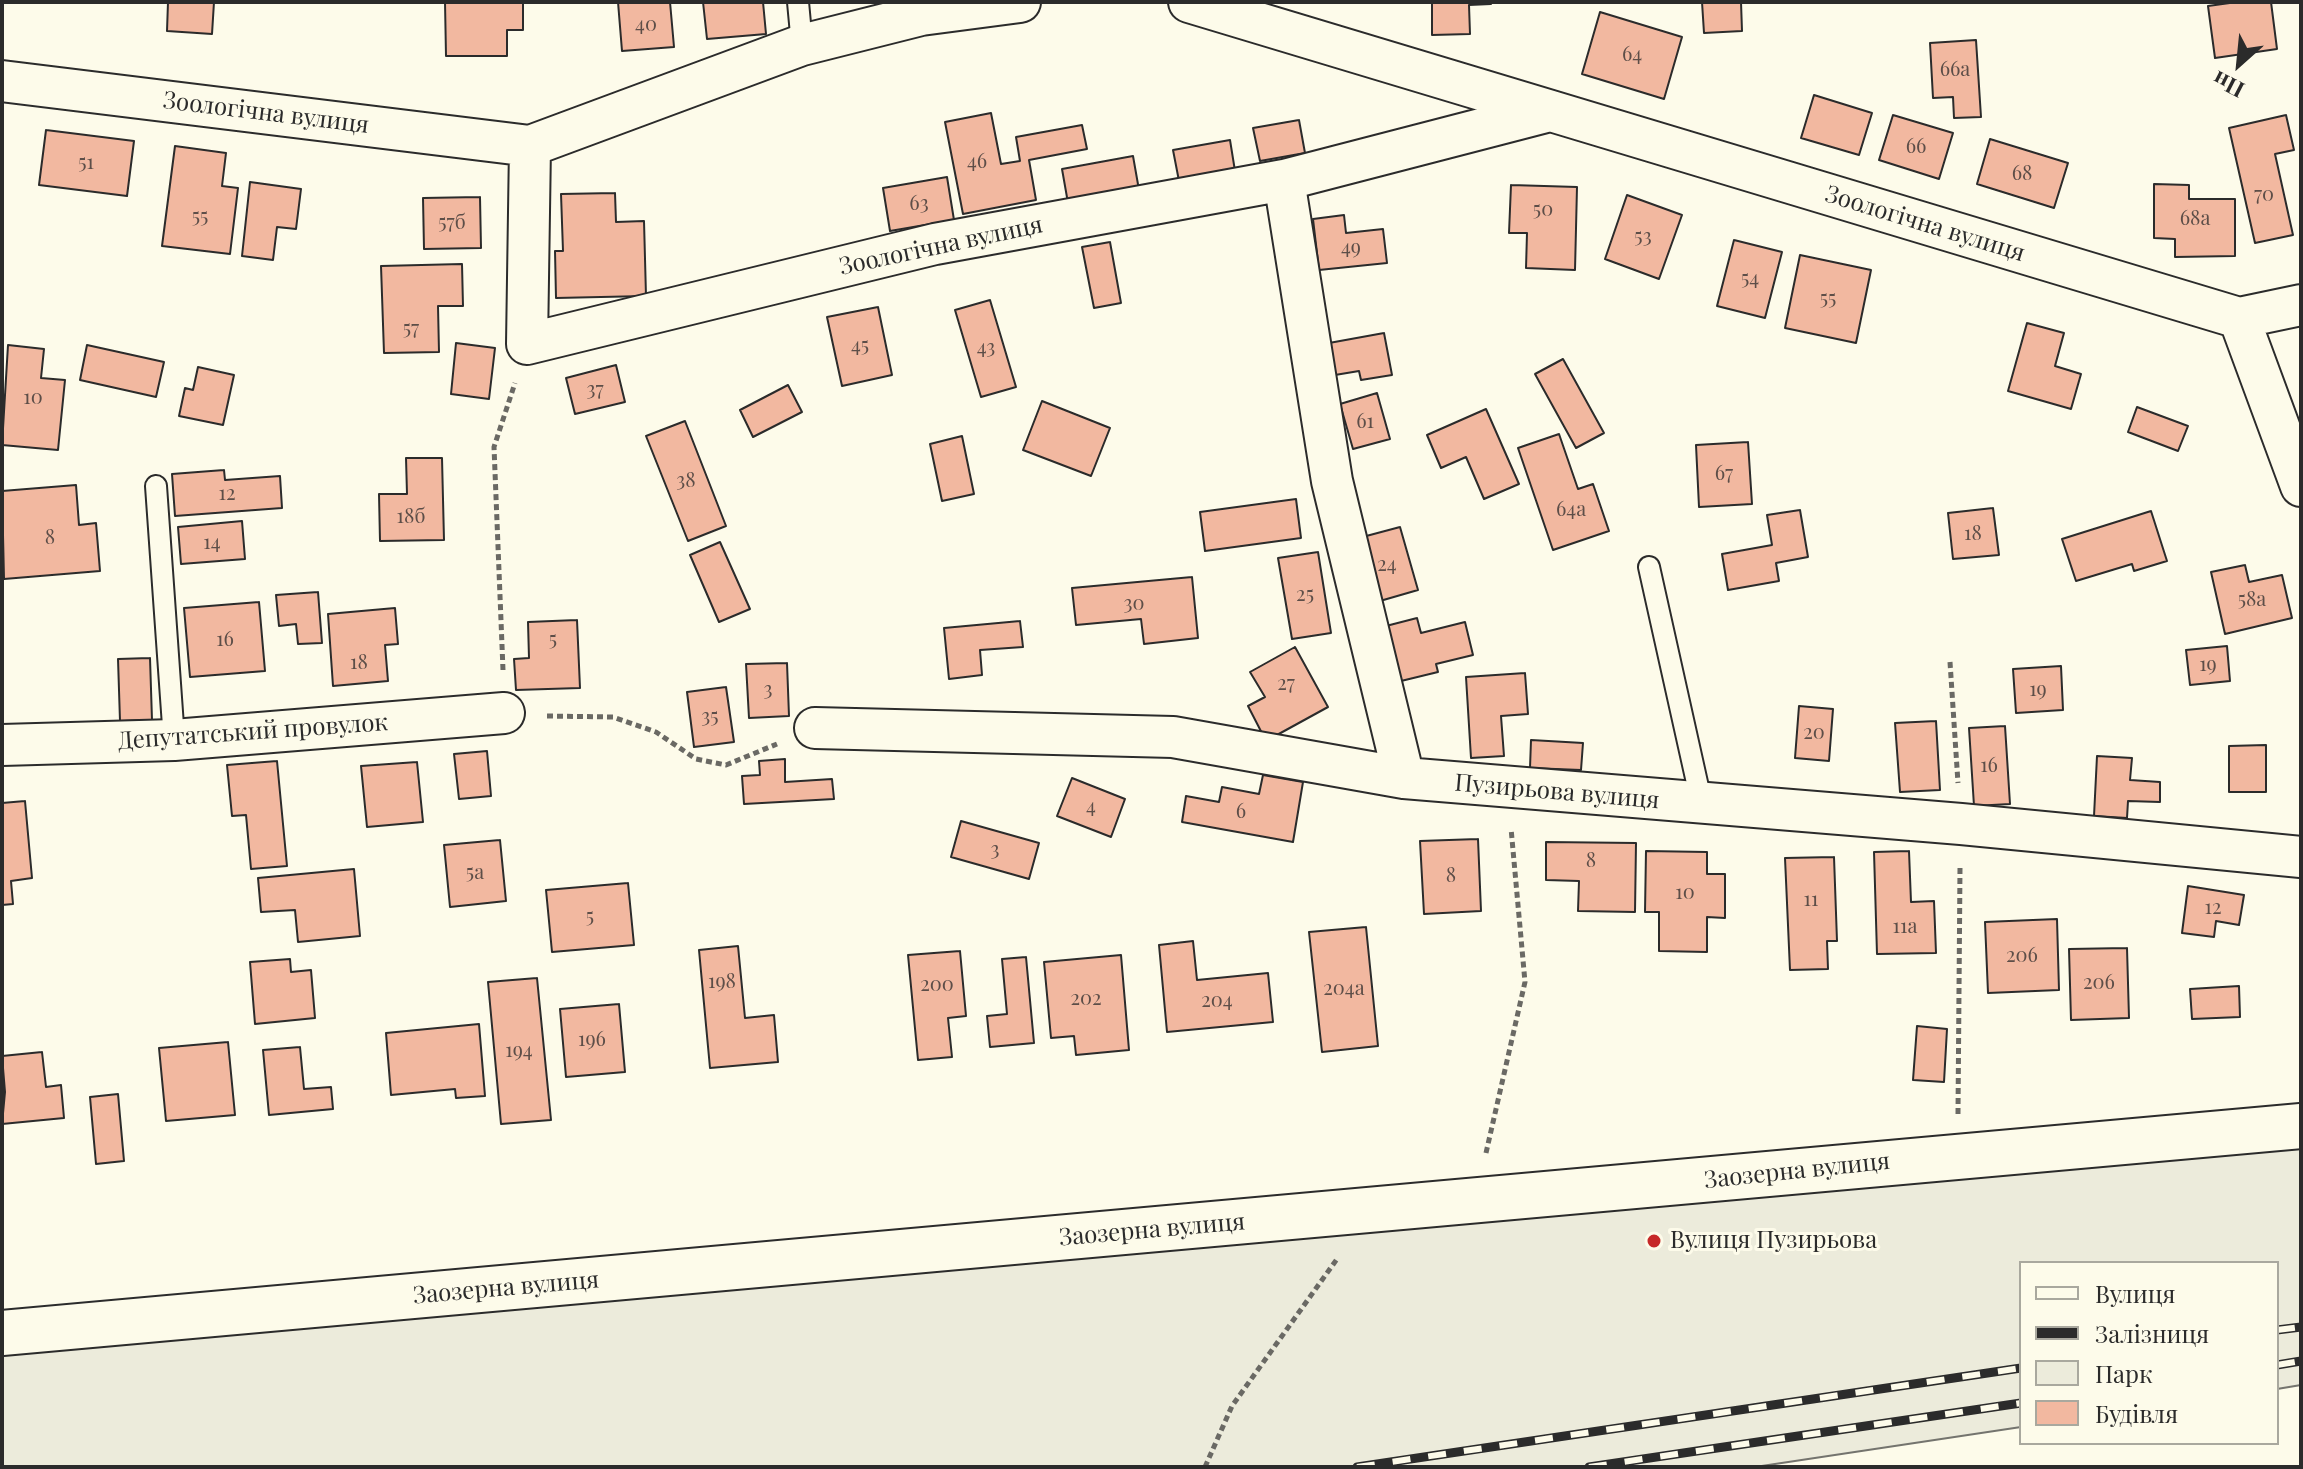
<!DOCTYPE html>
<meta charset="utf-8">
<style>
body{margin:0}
#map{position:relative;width:2303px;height:1469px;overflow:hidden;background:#fdfbea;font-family:"Playfair Display",serif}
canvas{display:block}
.frame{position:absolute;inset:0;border:4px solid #2b2b2b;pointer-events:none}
.legend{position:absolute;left:2019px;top:1261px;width:260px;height:184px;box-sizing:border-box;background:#fdfbea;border:2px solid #a9a89e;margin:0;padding:10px 14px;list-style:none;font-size:24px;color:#2b2b2b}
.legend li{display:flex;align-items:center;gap:16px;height:40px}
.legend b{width:40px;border:2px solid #a9a89e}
.north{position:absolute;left:2199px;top:24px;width:80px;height:80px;-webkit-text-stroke:6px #fdfbea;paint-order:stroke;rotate:207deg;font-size:22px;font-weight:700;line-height:32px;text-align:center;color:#2b2b2b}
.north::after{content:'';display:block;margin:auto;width:28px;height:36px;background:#2b2b2b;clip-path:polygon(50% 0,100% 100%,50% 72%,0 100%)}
</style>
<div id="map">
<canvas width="2303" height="1469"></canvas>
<div class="frame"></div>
<ul class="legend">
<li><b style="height:10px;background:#fdfbea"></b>Вулиця</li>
<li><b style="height:10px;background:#2b2b2b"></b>Залізниця</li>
<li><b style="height:22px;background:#ecebdb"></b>Парк</li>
<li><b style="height:22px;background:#f2b8a0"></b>Будівля</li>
</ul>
<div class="north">Пн</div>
</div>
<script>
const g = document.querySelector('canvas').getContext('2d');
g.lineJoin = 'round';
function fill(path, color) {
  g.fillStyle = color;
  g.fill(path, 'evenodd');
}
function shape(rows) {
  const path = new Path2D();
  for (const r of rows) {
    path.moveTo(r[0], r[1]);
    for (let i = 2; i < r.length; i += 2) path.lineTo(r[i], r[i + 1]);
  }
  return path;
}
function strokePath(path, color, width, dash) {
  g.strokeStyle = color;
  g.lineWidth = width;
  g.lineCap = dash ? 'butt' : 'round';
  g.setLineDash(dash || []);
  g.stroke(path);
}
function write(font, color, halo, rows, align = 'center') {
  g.font = font + ' "Playfair Display",serif';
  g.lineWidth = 6;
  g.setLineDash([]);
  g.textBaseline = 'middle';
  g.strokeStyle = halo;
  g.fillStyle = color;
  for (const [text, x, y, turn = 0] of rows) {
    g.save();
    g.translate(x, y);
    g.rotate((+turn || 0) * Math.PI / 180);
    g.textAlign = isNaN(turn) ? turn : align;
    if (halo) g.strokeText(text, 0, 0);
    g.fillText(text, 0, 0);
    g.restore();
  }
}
const green = shape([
 [2301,1126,2301,1385,2277,1389,2277,1263,2021,1263,2021,1427,1755,1467,2,1467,2,1333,2301,1126]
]);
fill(green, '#ecebdb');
strokePath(green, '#74746e', 2);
const building = shape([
 [168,2,214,2,212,34,167,31,168,2],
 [445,2,523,2,523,30,507,30,507,56,446,56,445,2],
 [618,2,670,2,674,47,622,51,618,2],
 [703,2,763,2,766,34,707,39,703,2],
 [1432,2,1491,2,1491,4,1469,5,1470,34,1432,35,1432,2],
 [1702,2,1741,2,1742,31,1704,33,1702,2],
 [2237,2,2271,2,2277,49,2215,58,2208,6,2237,2],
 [1600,12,1682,37,1664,99,1582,74,1600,12],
 [1976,40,1981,117,1954,118,1953,97,1933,98,1930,43,1976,40],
 [1814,95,1872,113,1859,155,1801,138,1814,95],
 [991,113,1001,164,1020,161,1016,137,1082,125,1087,149,1029,160,1036,200,963,214,945,122,991,113],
 [1893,115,1953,133,1939,179,1879,160,1893,115],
 [2286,115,2294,150,2275,154,2293,235,2255,243,2229,128,2286,115],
 [1299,120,1305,153,1260,161,1253,128,1299,120],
 [46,130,134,141,127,196,39,185,46,130],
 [1990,139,2068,163,2054,208,1977,184,1990,139],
 [1230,140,1235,171,1179,181,1173,150,1230,140],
 [175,146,226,153,222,186,238,188,230,254,162,246,175,146],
 [1133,156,1139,190,1068,203,1062,169,1133,156],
 [947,177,954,220,890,231,883,188,947,177],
 [250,182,301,189,296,229,277,227,273,260,242,256,250,182],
 [2154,184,2189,185,2189,199,2235,199,2235,256,2175,257,2175,239,2154,238,2154,184],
 [1511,185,1577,187,1575,270,1526,268,1527,233,1509,233,1511,185],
 [615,193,616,222,644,221,646,296,556,298,555,251,563,251,561,194,615,193],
 [1627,195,1682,215,1659,279,1605,259,1627,195],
 [480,197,481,248,424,249,423,198,480,197],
 [1344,215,1346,233,1383,229,1387,263,1319,270,1313,219,1344,215],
 [1734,240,1782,252,1765,318,1717,306,1734,240],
 [1110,242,1121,303,1094,308,1082,247,1110,242],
 [1800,255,1871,270,1856,343,1785,328,1800,255],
 [462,264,463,306,438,306,439,352,384,353,381,266,462,264],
 [990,300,1016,387,981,397,955,310,990,300],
 [878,307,892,375,842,386,827,317,878,307],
 [2027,323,2064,333,2055,366,2081,374,2071,409,2008,391,2027,323],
 [1384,333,1392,375,1361,380,1359,371,1335,375,1329,343,1384,333],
 [456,343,495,348,489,399,451,394,456,343],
 [8,345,44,349,41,378,65,380,58,450,2,445,8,345],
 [87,345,164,362,156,397,80,380,87,345],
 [1563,359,1604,433,1576,448,1535,374,1563,359],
 [616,365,625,402,575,414,566,378,616,365],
 [198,367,234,375,223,425,179,416,185,388,193,390,198,367],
 [788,385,802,412,753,437,740,410,788,385],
 [1377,393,1390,439,1353,449,1340,404,1377,393],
 [1042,401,1110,428,1091,476,1023,450,1042,401],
 [2137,407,2188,426,2178,451,2128,432,2137,407],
 [1486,409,1519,484,1484,499,1466,457,1441,468,1427,435,1486,409],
 [685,421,726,526,688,541,646,436,685,421],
 [1559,434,1578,489,1593,484,1609,531,1553,550,1518,448,1559,434],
 [962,436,974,494,942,501,930,444,962,436],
 [1748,442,1752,504,1699,507,1696,445,1748,442],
 [406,458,442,458,444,540,380,541,379,494,407,494,406,458],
 [224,470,225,480,280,476,282,508,175,516,172,474,224,470],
 [76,485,79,525,96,523,100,571,4,579,2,491,76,485],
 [1296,499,1301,538,1205,551,1200,512,1296,499],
 [1993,508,1999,555,1953,559,1948,513,1993,508],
 [1800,510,1808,557,1776,563,1779,581,1728,590,1722,554,1772,545,1767,515,1800,510],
 [2151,511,2167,561,2134,571,2132,564,2076,581,2062,539,2151,511],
 [242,521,245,559,181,564,178,527,242,521],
 [1400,527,1418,590,1373,603,1355,539,1400,527],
 [720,542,750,609,719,622,690,555,720,542],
 [1318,552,1331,633,1292,639,1278,558,1318,552],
 [2245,565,2249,582,2282,575,2292,618,2225,634,2211,572,2245,565],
 [1192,577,1198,638,1144,644,1141,619,1076,625,1072,588,1192,577],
 [318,592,322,643,298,644,296,624,279,626,276,595,318,592],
 [259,602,265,671,190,677,184,608,259,602],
 [395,608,398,644,385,645,388,681,333,686,328,614,395,608],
 [1417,618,1421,633,1465,622,1473,655,1436,664,1438,672,1401,681,1386,626,1417,618],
 [577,620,580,688,516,690,514,659,529,658,528,622,577,620],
 [1020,621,1023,647,980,650,982,675,949,679,944,628,1020,621],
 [2227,646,2230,681,2190,685,2186,650,2227,646],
 [1295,647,1328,707,1266,741,1248,706,1265,697,1250,672,1295,647],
 [150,658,152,720,120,721,118,659,150,658],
 [787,663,789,716,749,718,746,664,787,663],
 [2061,666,2063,710,2016,713,2013,669,2061,666],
 [1525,673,1528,714,1501,716,1504,756,1471,758,1466,677,1525,673],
 [726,687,734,742,694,747,687,692,726,687],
 [1799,706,1833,709,1829,761,1795,758,1799,706],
 [1936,721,1940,790,1900,792,1895,723,1936,721],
 [2005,726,2010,804,1974,806,1969,728,2005,726],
 [1531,740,1583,743,1581,770,1530,768,1531,740],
 [2266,745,2266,792,2229,792,2229,746,2266,745],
 [487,751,491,796,459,799,454,754,487,751],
 [2097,756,2132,758,2130,780,2160,782,2160,802,2128,801,2127,818,2094,816,2097,756],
 [785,759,785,782,832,779,834,799,744,804,742,776,760,775,759,761,785,759],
 [277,761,287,866,251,869,246,815,232,816,227,765,277,761],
 [417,762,423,822,367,827,361,766,417,762],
 [1263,775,1303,782,1293,842,1182,822,1186,796,1219,802,1222,787,1259,794,1263,775],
 [1072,778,1125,799,1111,837,1057,816,1072,778],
 [25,801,32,878,11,881,13,904,2,905,2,803,25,801],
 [961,821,1039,843,1029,879,951,857,961,821],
 [1478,839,1481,911,1424,914,1420,841,1478,839],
 [500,840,506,901,450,907,444,845,500,840],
 [1546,842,1636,843,1635,912,1578,911,1579,881,1546,880,1546,842],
 [1646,851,1707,852,1707,874,1725,874,1725,918,1707,917,1707,952,1659,951,1659,912,1645,912,1646,851],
 [1909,851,1911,902,1934,901,1936,953,1877,954,1874,852,1909,851],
 [1834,857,1837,941,1827,941,1828,969,1790,970,1785,858,1834,857],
 [354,869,360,936,298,942,295,910,261,912,258,878,354,869],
 [628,883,634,945,552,952,546,890,628,883],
 [2188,886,2244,895,2239,925,2216,921,2214,937,2182,933,2188,886],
 [2057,919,2059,990,1988,993,1985,922,2057,919],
 [1366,927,1378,1046,1322,1052,1309,932,1366,927],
 [1193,941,1197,980,1268,973,1273,1022,1167,1032,1159,945,1193,941],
 [738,946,745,1018,774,1015,778,1062,710,1068,699,950,738,946],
 [2127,948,2129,1018,2071,1020,2069,949,2127,948],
 [960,951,966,1016,948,1018,952,1057,918,1060,908,955,960,951],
 [1121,955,1129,1050,1076,1055,1074,1036,1051,1038,1044,962,1121,955],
 [1026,957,1034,1043,990,1047,987,1016,1007,1014,1002,959,1026,957],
 [290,959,291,972,311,970,315,1018,255,1024,250,962,290,959],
 [537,978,551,1120,501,1124,488,982,537,978],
 [2239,986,2240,1017,2192,1019,2190,989,2239,986],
 [619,1004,625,1072,566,1077,560,1009,619,1004],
 [479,1024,485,1096,456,1098,455,1089,391,1095,386,1033,479,1024],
 [1917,1026,1947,1029,1944,1082,1913,1080,1917,1026],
 [228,1042,235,1115,166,1121,159,1048,228,1042],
 [300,1047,304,1089,331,1087,333,1109,269,1115,263,1050,300,1047],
 [42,1052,46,1087,61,1085,64,1118,2,1124,5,1092,2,1056,42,1052],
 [118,1094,124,1161,96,1164,90,1097,118,1094]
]);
fill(building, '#f2b8a0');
strokePath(building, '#2b2b2b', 2);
const service = shape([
 [798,2,802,45],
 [156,486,174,740],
 [1649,567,1702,805]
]);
const minor = shape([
 [1189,2,2239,318,2301,305],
 [2,81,530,146,802,45,921,15,1020,2],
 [530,146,527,344,935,244,1284,180,1550,111],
 [1284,180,1332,481,1404,778],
 [2239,318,2301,486],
 [815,728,1173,737,1404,778,1961,824,2301,857],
 [2,745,174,740,504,713]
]);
const tertiary = shape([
 [2,1333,2301,1126]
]);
strokePath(service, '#2b2b2b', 24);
strokePath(minor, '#2b2b2b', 44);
strokePath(tertiary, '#2b2b2b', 48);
strokePath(shape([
 [1950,662,1958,783],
 [503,670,494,447,515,383],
 [547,716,613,717,656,732,696,759,726,765,777,744],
 [1958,1114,1960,868],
 [1486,1153,1525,982,1511,828],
 [1205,1467,1232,1406,1337,1259]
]), '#6a6964', 5, [6, 4]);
strokePath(service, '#fdfbea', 20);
strokePath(minor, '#fdfbea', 40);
strokePath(tertiary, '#fdfbea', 44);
const rail = shape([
 [2277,1330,2301,1327],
 [2277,1365,2301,1361],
 [1357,1467,2021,1368],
 [1589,1467,2021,1403]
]);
strokePath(rail, '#2b2b2b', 9);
strokePath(rail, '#fdfbea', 6, [18]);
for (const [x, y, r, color] of [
 [1654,1241,8,"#c62828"]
]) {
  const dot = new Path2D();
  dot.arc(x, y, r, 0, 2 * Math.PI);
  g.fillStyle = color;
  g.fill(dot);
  strokePath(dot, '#fdfbea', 3);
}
write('20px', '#5d4e48', null, [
 ["40",646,25],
 ["64",1632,55],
 ["66а",1955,70],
 ["66",1916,147],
 ["46",977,162],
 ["51",86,163],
 ["68",2022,174],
 ["70",2264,195],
 ["63",919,204],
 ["50",1543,210],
 ["55",200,217],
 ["68а",2195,219],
 ["57б",452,223],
 ["53",1643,237],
 ["49",1351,248],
 ["54",1750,279],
 ["55",1828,299],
 ["57",411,329],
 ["45",860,346],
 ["43",986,348],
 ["37",595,390],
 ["10",33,398],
 ["61",1365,422],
 ["67",1724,474],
 ["38",686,481],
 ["12",227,494],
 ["64а",1571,510],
 ["18б",411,517],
 ["18",1973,534],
 ["8",50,538],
 ["14",212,543],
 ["24",1387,565],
 ["25",1305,595],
 ["58а",2252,600],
 ["30",1134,604],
 ["16",225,640],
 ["5",553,640],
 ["18",359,663],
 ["19",2208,665],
 ["27",1286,684],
 ["3",768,690],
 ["19",2038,690],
 ["35",710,717],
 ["20",1814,733],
 ["16",1989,766],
 ["4",1091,807],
 ["6",1241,812],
 ["3",995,850],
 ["8",1591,861],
 ["5а",475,873],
 ["8",1451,876],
 ["10",1685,893],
 ["11",1811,900],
 ["12",2213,908],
 ["5",590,917],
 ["11а",1905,927],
 ["206",2022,956],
 ["198",722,982],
 ["206",2099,983],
 ["200",937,985],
 ["204а",1344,989],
 ["202",1086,999],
 ["204",1217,1001],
 ["196",592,1040],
 ["194",519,1051]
]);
write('24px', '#2b2b2b', '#fdfbea', [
 ["Зоологічна вулиця",266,113,7],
 ["Зоологічна вулиця",1925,224,17],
 ["Зоологічна вулиця",941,246,-12],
 ["Депутатський провулок",253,732,-4],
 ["Пузирьова вулиця",1557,792,5],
 ["Заозерна вулиця",1797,1171,-6],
 ["Заозерна вулиця",1152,1230,-5],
 ["Заозерна вулиця",506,1288,-5]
]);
write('24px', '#2b2b2b', '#fdfbea', [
 ["Вулиця Пузирьова",1670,1241]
], 'left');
</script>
